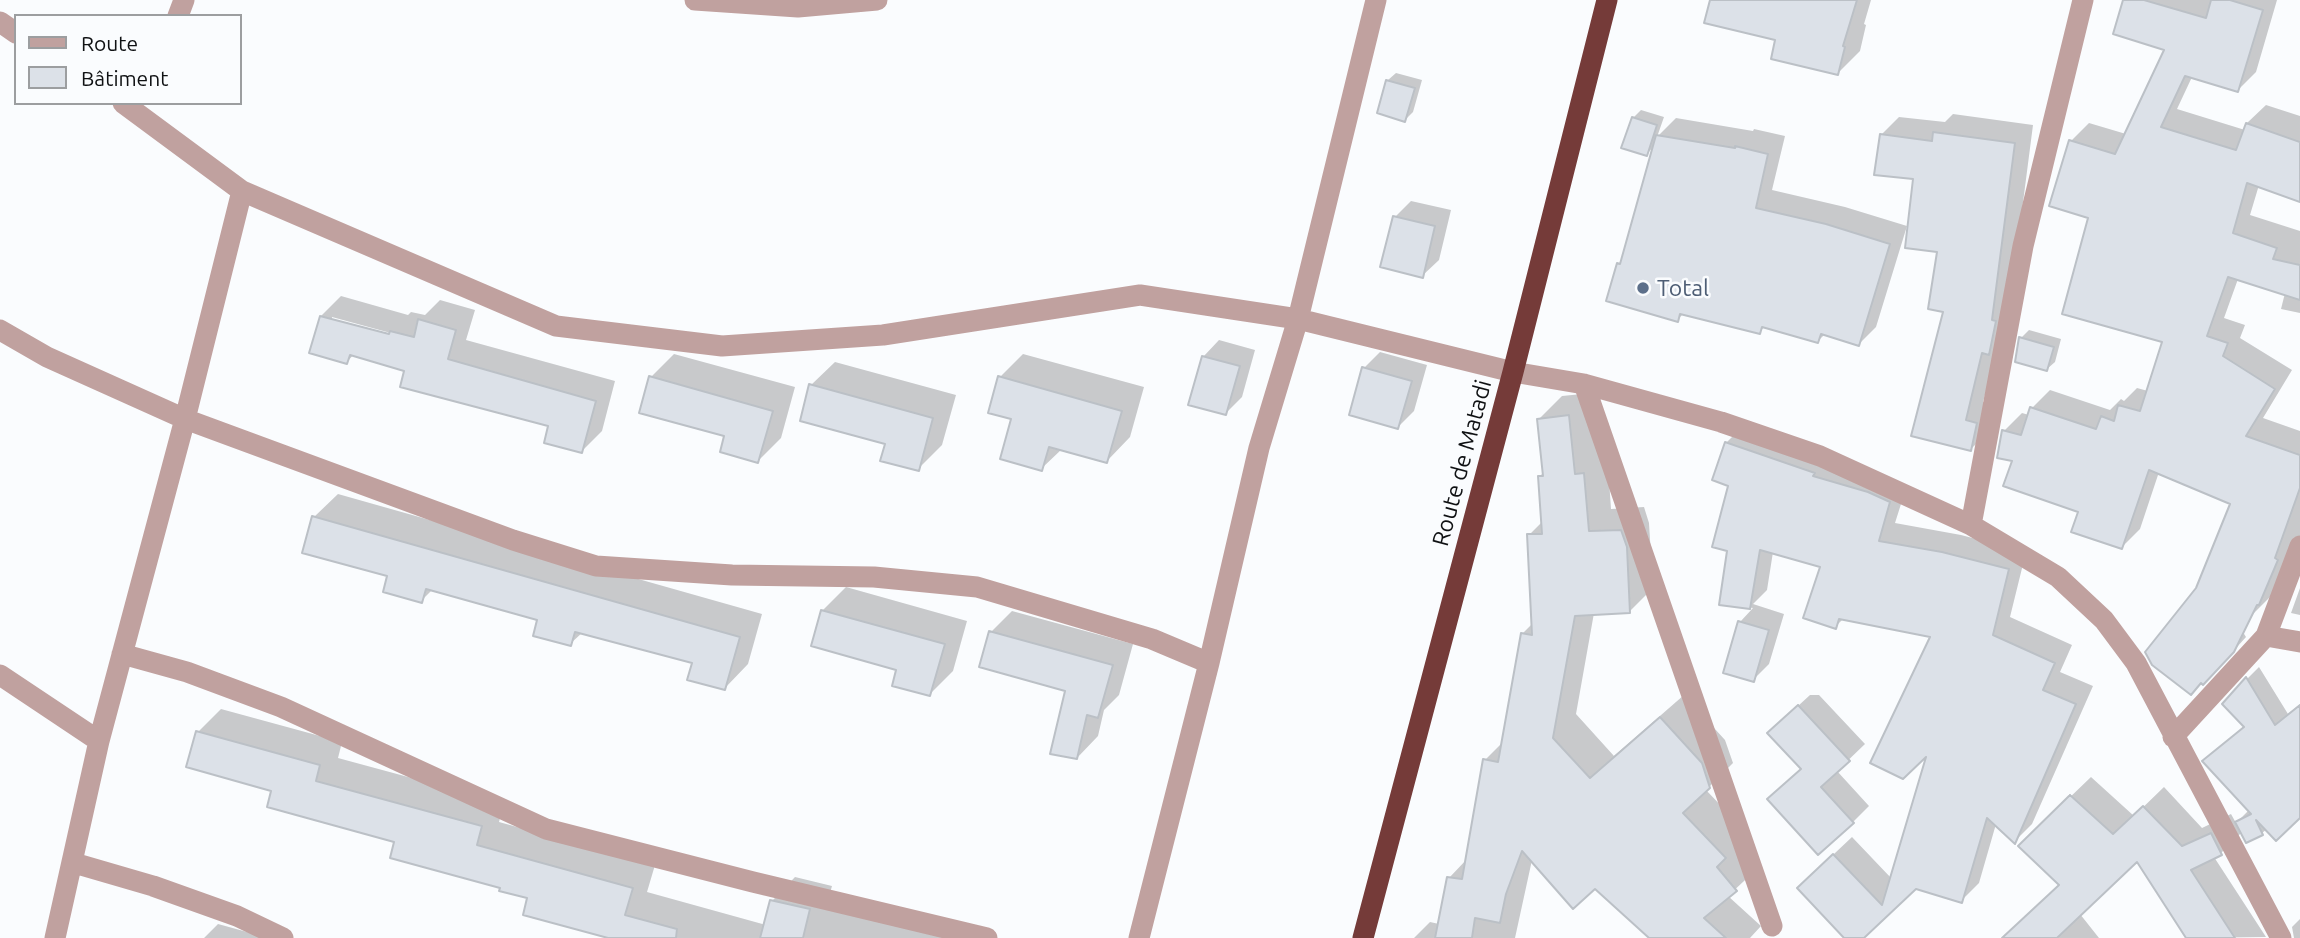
<!DOCTYPE html>
<meta charset="utf-8">
<style>
body{margin:0}
#map{position:relative;width:2300px;height:938px;overflow:hidden;background:#fafcfe;font-family:Ubuntu,sans-serif}
canvas{display:block}
.legend{position:absolute;left:14px;top:14px;width:228px;height:91px;box-sizing:border-box;background:#fafcfe;border:2px solid #9c9ea0;margin:0;padding:9px 12px;list-style:none;font-size:21px;color:#0f1113}
.legend li{display:flex;align-items:center;gap:14px;height:35px}
.legend b{width:35px;border:2px solid #9c9ea0}
</style>
<div id="map">
<canvas width="2300" height="938"></canvas>
<ul class="legend">
<li><b style="height:9px;background:#c0a19f"></b>Route</li>
<li><b style="height:19px;background:#dce1e8"></b>Bâtiment</li>
</ul>
</div>
<script>
const g = document.querySelector('canvas').getContext('2d');
g.lineJoin = 'round';
function fill(path, color) {
  g.fillStyle = color;
  g.fill(path, 'evenodd');
}
function shape(rows) {
  const path = new Path2D();
  for (const r of rows) {
    path.moveTo(r[0], r[1]);
    for (let i = 2; i < r.length; i += 2) path.lineTo(r[i], r[i + 1]);
  }
  return path;
}
function strokePath(path, color, width, dash) {
  g.strokeStyle = color;
  g.lineWidth = width;
  g.lineCap = dash ? 'butt' : 'round';
  g.setLineDash(dash || []);
  g.stroke(path);
}
function write(font, color, halo, rows, align = 'center') {
  g.font = font + ' Ubuntu,sans-serif';
  g.lineWidth = 5;
  g.setLineDash([]);
  g.textBaseline = 'middle';
  g.strokeStyle = halo;
  g.fillStyle = color;
  for (const [text, x, y, turn = 0] of rows) {
    g.save();
    g.translate(x, y);
    g.rotate((+turn || 0) * Math.PI / 180);
    g.textAlign = isNaN(turn) ? turn : align;
    if (halo) g.strokeText(text, 0, 0);
    g.fillText(text, 0, 0);
    g.restore();
  }
}
fill(shape([
 [1712,0,1871,0,1864,24,1866,25,1860,51,1838,73],
 [2125,0,2277,0,2256,72,2238,90,2192,77,2177,109,2245,130,2247,123,2266,105,2300,116,2300,200,2259,185,2250,215,2300,231,2300,313,2281,309,2285,293,2238,279,2224,318,2245,325,2240,338,2292,370,2263,418,2300,431,2300,536,2281,586,2251,616,2210,579,2246,637,2219,667,2210,577,2232,503,2159,472,2140,529,2122,547,2080,510,2014,460,2004,431,2022,413,2029,415,2032,408,2050,390,2110,410,2121,399,2124,401,2137,388,2148,391,2164,341,2091,216,2071,141,2089,123,2126,134,2166,48],
 [1396,73,1422,80,1413,112,1405,120,1379,112,1388,80],
 [1641,110,1664,117,1657,137,1676,118,1753,131,1754,129,1785,136,1772,190,1845,207,1907,226,1876,327,1859,344,1825,334,1818,341,1765,326,1759,332,1684,313,1677,320,1618,264,1623,260,1655,145,1647,154,1633,118],
 [1953,114,2033,125,2010,303,1983,402,1994,405,1989,431,1971,449,1945,310,1939,251,1915,178,1881,135,1899,117,1945,122],
 [1411,201,1451,210,1439,260,1422,276,1395,217],
 [341,296,408,315,411,312,425,315,440,300,475,310,466,340,615,381,602,431,582,451,550,425,407,369,354,354,347,362,321,316],
 [332,317,398,335,397,338,332,321],
 [2029,330,2061,339,2055,362,2047,369,2017,361,2021,338],
 [1219,340,1255,350,1242,397,1226,413,1203,357],
 [1380,352,1427,365,1414,411,1398,427,1364,368],
 [674,354,795,387,781,438,758,461,651,377],
 [1023,354,1144,387,1130,437,1107,461,1062,449,1041,469,1000,377],
 [835,362,956,395,942,445,918,469,811,385],
 [1592,393,1607,450,1611,509,1644,507,1649,523,1653,588,1629,612,1594,613,1576,714,1614,756,1684,695,1725,740,1733,763,1706,790,1748,834,1759,867,1728,896,1761,926,1750,938,1652,938,1595,887,1532,860,1515,938,1414,938,1430,922,1439,924,1449,878,1467,859,1485,760,1503,742,1522,634,1533,623,1529,535,1543,521,1539,477,1544,472,1539,419,1562,396],
 [1744,425,1907,485,1895,523,1961,535,2026,552,2010,617,2072,645,2060,672,2093,686,2032,824,2015,841,1996,824,1979,883,1961,901,1916,887,1861,938,1847,938,1817,870,1852,837,1892,879,1930,752,1932,635,1844,618,1835,627,1823,566,1773,552,1767,590,1753,604,1784,614,1769,664,1753,680,1725,672,1740,622,1753,608,1721,604,1729,550,1730,484,1726,443],
 [338,494,762,614,748,664,725,688,694,662,583,632,570,644,539,619,433,589,421,601,314,517],
 [846,587,967,621,953,671,930,694,822,611],
 [2300,588,2300,615,2291,613],
 [1012,611,1133,644,1119,695,1104,710,1098,736,1077,758,1067,690,991,632],
 [2259,667,2288,714,2300,704,2300,816,2267,829,2262,833,2242,832,2221,853,2214,857,2266,937,2189,938,2138,860,2080,914,2099,938,2020,938,2061,884,2040,826,2091,777,2134,816,2164,787,2202,828,2231,814,2236,823,2249,810,2205,761,2245,725,2247,679],
 [1810,695,1819,695,1865,744,1837,771,1869,806,1853,822,1802,768,1786,717],
 [221,709,342,742,338,758,504,803,499,822,655,865,647,892,766,925,772,901,795,877,832,886,828,900,966,938,615,938,529,897,273,790,198,732],
 [2300,919,2300,938,2294,938,2292,927],
 [218,924,269,938,204,938]
]), '#0003');
const building = shape([
 [1710,0,1857,0,1843,46,1845,47,1838,75,1771,59,1775,40,1704,23,1710,0],
 [2123,0,2144,0,2206,18,2211,0,2230,0,2263,10,2238,92,2185,76,2161,127,2236,150,2246,123,2300,142,2300,202,2247,183,2233,233,2277,248,2273,259,2300,265,2300,300,2228,277,2207,336,2228,343,2223,356,2275,389,2246,436,2300,455,2300,488,2275,558,2278,560,2259,605,2257,605,2234,652,2203,685,2201,683,2191,695,2152,665,2145,652,2196,588,2230,504,2149,470,2122,549,2071,532,2078,512,2003,486,2012,461,1997,458,2002,430,2021,435,2030,407,2096,429,2101,416,2114,421,2118,405,2140,411,2162,342,2062,314,2088,218,2049,206,2069,140,2115,154,2164,50,2113,34,2123,0],
 [1386,80,1415,88,1405,122,1377,113,1386,80],
 [1632,117,1657,125,1647,156,1621,148,1632,117],
 [1933,132,2015,143,1992,320,1996,321,1989,355,1982,353,1966,420,1977,423,1971,451,1911,436,1943,312,1928,309,1937,252,1905,248,1913,179,1874,175,1880,134,1932,141,1933,132],
 [1656,135,1735,148,1735,146,1768,154,1756,208,1826,224,1890,244,1859,346,1821,334,1818,343,1762,327,1760,334,1680,314,1678,322,1606,301,1617,263,1620,264,1656,135],
 [1393,216,1435,226,1423,278,1380,267,1393,216],
 [320,316,389,334,390,331,414,337,418,319,456,330,448,359,596,401,582,453,544,443,548,426,400,387,404,371,350,355,347,364,309,353,320,316],
 [2019,337,2054,347,2047,371,2015,362,2019,337],
 [1202,356,1240,366,1226,415,1188,405,1202,356],
 [1362,367,1412,381,1398,429,1349,415,1362,367],
 [649,376,773,411,758,463,720,452,724,436,639,413,649,376],
 [998,376,1122,411,1107,463,1049,447,1042,471,1000,459,1011,419,988,413,998,376],
 [809,384,933,418,919,471,880,461,885,444,800,421,809,384],
 [1569,415,1575,474,1584,473,1589,531,1621,530,1627,547,1630,613,1575,616,1553,738,1590,778,1660,717,1702,763,1710,788,1683,813,1726,858,1717,867,1737,891,1704,918,1726,938,1649,938,1595,889,1573,909,1522,851,1506,894,1500,923,1475,918,1472,938,1435,938,1447,877,1462,879,1483,759,1498,762,1521,633,1532,635,1527,534,1542,534,1538,476,1543,476,1537,419,1569,415],
 [1725,442,1815,473,1813,476,1868,492,1890,502,1879,541,1942,552,2009,569,1993,635,2055,663,2043,690,2076,704,2015,844,1987,818,1962,903,1916,889,1864,938,1844,938,1797,888,1833,854,1882,905,1926,757,1903,779,1870,763,1930,637,1839,619,1836,629,1803,618,1820,567,1760,550,1750,609,1719,605,1727,551,1712,547,1728,486,1712,480,1725,442],
 [312,516,740,637,725,690,687,680,692,663,575,632,571,646,533,636,537,620,426,589,422,603,383,592,387,576,302,553,312,516],
 [821,610,945,644,930,696,892,686,896,670,811,646,821,610],
 [1738,621,1769,630,1754,682,1723,673,1738,621],
 [989,631,1113,665,1098,718,1087,715,1077,759,1050,754,1065,691,979,667,989,631],
 [2246,677,2275,725,2300,705,2300,818,2276,841,2256,820,2263,835,2246,843,2235,822,2251,814,2202,761,2244,727,2222,704,2246,677],
 [1798,705,1850,761,1821,787,1854,823,1818,855,1767,799,1801,769,1767,733,1798,705],
 [196,731,320,765,316,781,482,826,477,845,633,888,625,915,677,929,676,938,608,938,523,915,527,898,499,891,500,888,390,858,394,842,267,807,271,791,186,767,196,731],
 [2070,795,2113,834,2143,806,2182,846,2211,833,2222,855,2191,870,2235,938,2186,938,2137,862,2057,938,2002,938,2059,885,2018,846,2070,795],
 [770,900,810,909,803,938,760,938,770,900]
]);
fill(building, '#dce1e8');
strokePath(building, '#bbc0c6', 2);
strokePath(shape([
 [695,0,798,7,877,0],
 [178,16,184,0],
 [0,22,16,33],
 [123,103,242,191,556,326,722,346,883,335,1140,295,1298,319,1513,372,1584,384,1721,422,1820,456,1971,525,2058,577,2104,620,2136,663,2281,938],
 [0,330,47,357,185,419,513,540,596,566,732,575,874,577,977,587,1152,639,1209,663],
 [1584,384,1772,926],
 [1971,525,2023,246,2083,0],
 [2266,636,2300,642],
 [122,654,187,672,281,707,546,829,753,882,987,938],
 [0,675,99,741],
 [2173,737,2266,636,2300,546],
 [74,863,153,886,237,916,283,938],
 [55,938,99,741,185,419,242,191],
 [1139,938,1209,663,1259,448,1298,319,1376,0]
]), '#c0a19f', 21);
strokePath(shape([
 [1363,938,1513,372,1607,0]
]), '#753b39', 21);
for (const [x, y, r, color] of [
 [1643,288,7,"#5c6f8a"]
]) {
  const dot = new Path2D();
  dot.arc(x, y, r, 0, 2 * Math.PI);
  g.fillStyle = color;
  g.fill(dot);
  strokePath(dot, '#fafcfe', 2.5);
}
write('23px', '#4e5e75', '#fafcfe', [
 ["Total",1657,288]
], 'left');
write('23px', '#0f1113', '#fafcfe', [
 ["Route de Matadi",1462,463,-75]
]);
</script>
